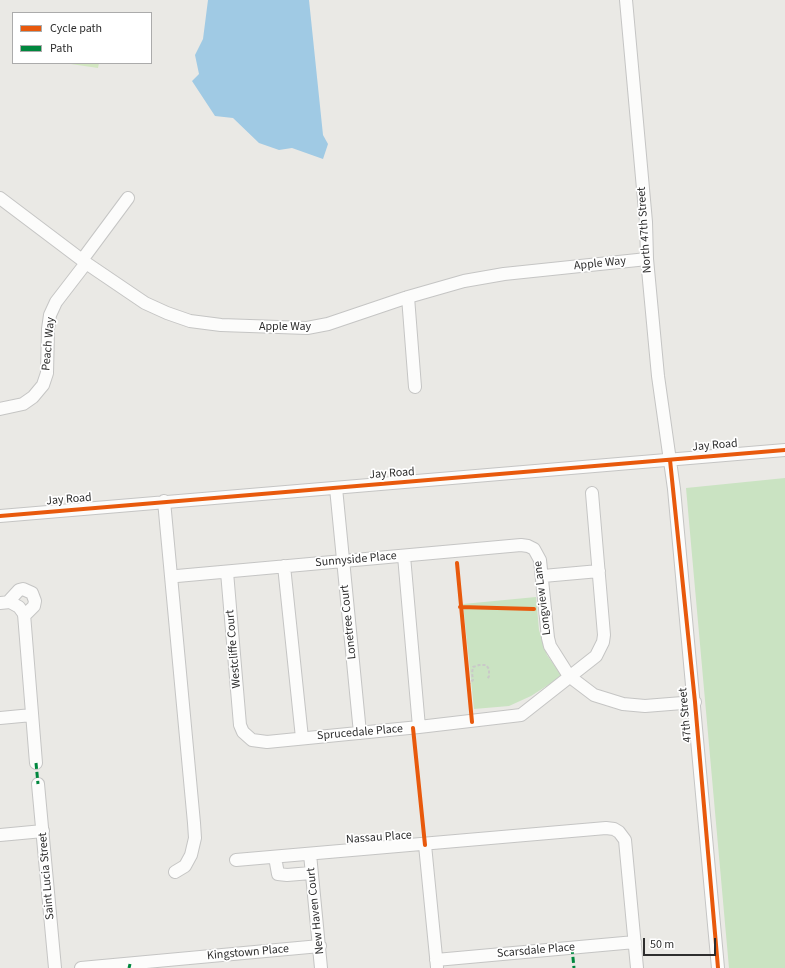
<!DOCTYPE html>
<style>
body{margin:0}
#map{position:relative;width:785px;height:968px;overflow:hidden;background:#eae9e5;font-family:"Source Sans 3",sans-serif}
canvas{display:block}
.legend{position:absolute;left:12px;top:12px;width:140px;height:52px;box-sizing:border-box;background:#fff;border:1px solid #ababab;margin:0;padding:5px 7px;list-style:none;font-size:12px;color:#2e2e2e}
.legend li{display:flex;align-items:center;gap:8px;height:20px}
.legend b{width:20px;border:1px solid #ababab}
.scale{position:absolute;left:643px;top:938px;width:73px;height:18px;box-sizing:border-box;border:2px solid #2e2e2e;border-top:0;padding-left:5px;font-size:12px;line-height:14px;white-space:nowrap;color:#2e2e2e;-webkit-text-stroke:3px #fff;paint-order:stroke}
</style>
<div id="map">
<canvas width="785" height="968"></canvas>
<ul class="legend">
<li><b style="height:5px;background:#e8590c"></b>Cycle path</li>
<li><b style="height:5px;background:#00873e"></b>Path</li>
</ul>
<div class="scale">50 m</div>
</div>
<script>
const g = document.querySelector('canvas').getContext('2d');
g.lineJoin = 'round';
function fill(path, color) {
  g.fillStyle = color;
  g.fill(path, 'evenodd');
}
function shape(rows) {
  const path = new Path2D();
  for (const r of rows) {
    path.moveTo(r[0], r[1]);
    for (let i = 2; i < r.length; i += 2) path.lineTo(r[i], r[i + 1]);
  }
  return path;
}
function strokePath(path, color, width, dash) {
  g.strokeStyle = color;
  g.lineWidth = width;
  g.lineCap = dash ? 'butt' : 'round';
  g.setLineDash(dash || []);
  g.stroke(path);
}
function write(font, color, halo, rows, align = 'center') {
  g.font = font + ' "Source Sans 3",sans-serif';
  g.lineWidth = 3.5;
  g.setLineDash([]);
  g.textBaseline = 'middle';
  g.strokeStyle = halo;
  g.fillStyle = color;
  for (const [text, x, y, turn = 0] of rows) {
    g.save();
    g.translate(x, y);
    g.rotate((+turn || 0) * Math.PI / 180);
    g.textAlign = isNaN(turn) ? turn : align;
    if (halo) g.strokeText(text, 0, 0);
    g.fillText(text, 0, 0);
    g.restore();
  }
}
fill(shape([
 [785,478,785,968,729,968,686,488],
 [536,597,539,630,547,655,562,676,531,696,509,706,474,709,463,604]
]), '#cae3c2');
fill(shape([
 [64,63,99,63,98,68]
]), '#d2e6c0');
fill(shape([
 [208,0,309,0,323,135,328,144,323,159,292,148,279,150,259,143,233,118,215,116,192,81,199,74,195,55,203,39]
]), '#a0cae4');
const minor = shape([
 [626,0,646,222,647,259,658,376,674,489,718,968],
 [0,198,86,263,145,303,167,313,190,321,221,325,307,328,328,324,408,297,464,281,504,274,647,259],
 [82,260,128,198],
 [408,297,415,387],
 [0,409,23,404,33,397,43,385,47,373,48,329,50,315,56,302,86,263],
 [336,488,360,733],
 [164,501,194,823,195,838,191,855,185,866,175,872],
 [0,516,785,450],
 [404,556,419,727],
 [284,566,302,738],
 [227,572,240,725,243,732,252,740,267,742,419,727,521,715,596,656,603,642,604,635,592,493],
 [177,576,521,545,528,546,534,549,540,560,548,638,550,646,569,676,594,695,623,704,645,706,695,702],
 [543,576,599,571],
 [8,602,19,590,23,589,32,593,35,601,34,606,24,616],
 [0,603,10,602,19,607,24,614,36,763],
 [0,718,32,715],
 [38,784,55,968],
 [0,835,43,831],
 [425,845,437,967],
 [310,854,321,968],
 [275,857,278,874,287,875,311,873],
 [236,860,606,828,614,829,619,832,625,840,637,968],
 [436,960,635,942],
 [81,968,320,946]
]);
strokePath(minor, '#c5c5c4', 14);
strokePath(shape([
 [468,685,473,680,472,673,473,667,479,665,486,665,489,669,489,676,487,680]
]), '#c9c9c8', 2, [3, 2]);
strokePath(minor, '#fcfcfb', 12);
strokePath(shape([
 [36,763,38,784],
 [572,948,574,968],
 [129,968,130,964]
]), '#00873e', 3, [6, 3]);
strokePath(shape([
 [670,460,695,702,718,968],
 [0,516,785,450],
 [457,563,472,722],
 [460,607,534,609],
 [413,728,425,845]
]), '#e8590c', 4);
write('12px', '#2e2e2e', '#fff', [
 ["North 47th Street",645,230,-94],
 ["Apple Way",600,264,-6],
 ["Apple Way",285,327],
 ["Peach Way",49,344,-85],
 ["Jay Road",715,446,-5],
 ["Jay Road",392,474,-4],
 ["Jay Road",69,500,-5],
 ["Sunnyside Place",356,560,-5],
 ["Longview Lane",543,598,-97],
 ["Lonetree Court",349,622,-96],
 ["Westcliffe Court",234,649,-95],
 ["47th Street",686,715,-95],
 ["Sprucedale Place",360,733,-5],
 ["Nassau Place",379,838,-4],
 ["Saint Lucia Street",47,876,-95],
 ["New Haven Court",316,911,-96],
 ["Scarsdale Place",536,951,-5],
 ["Kingstown Place",248,953,-5]
]);
</script>
